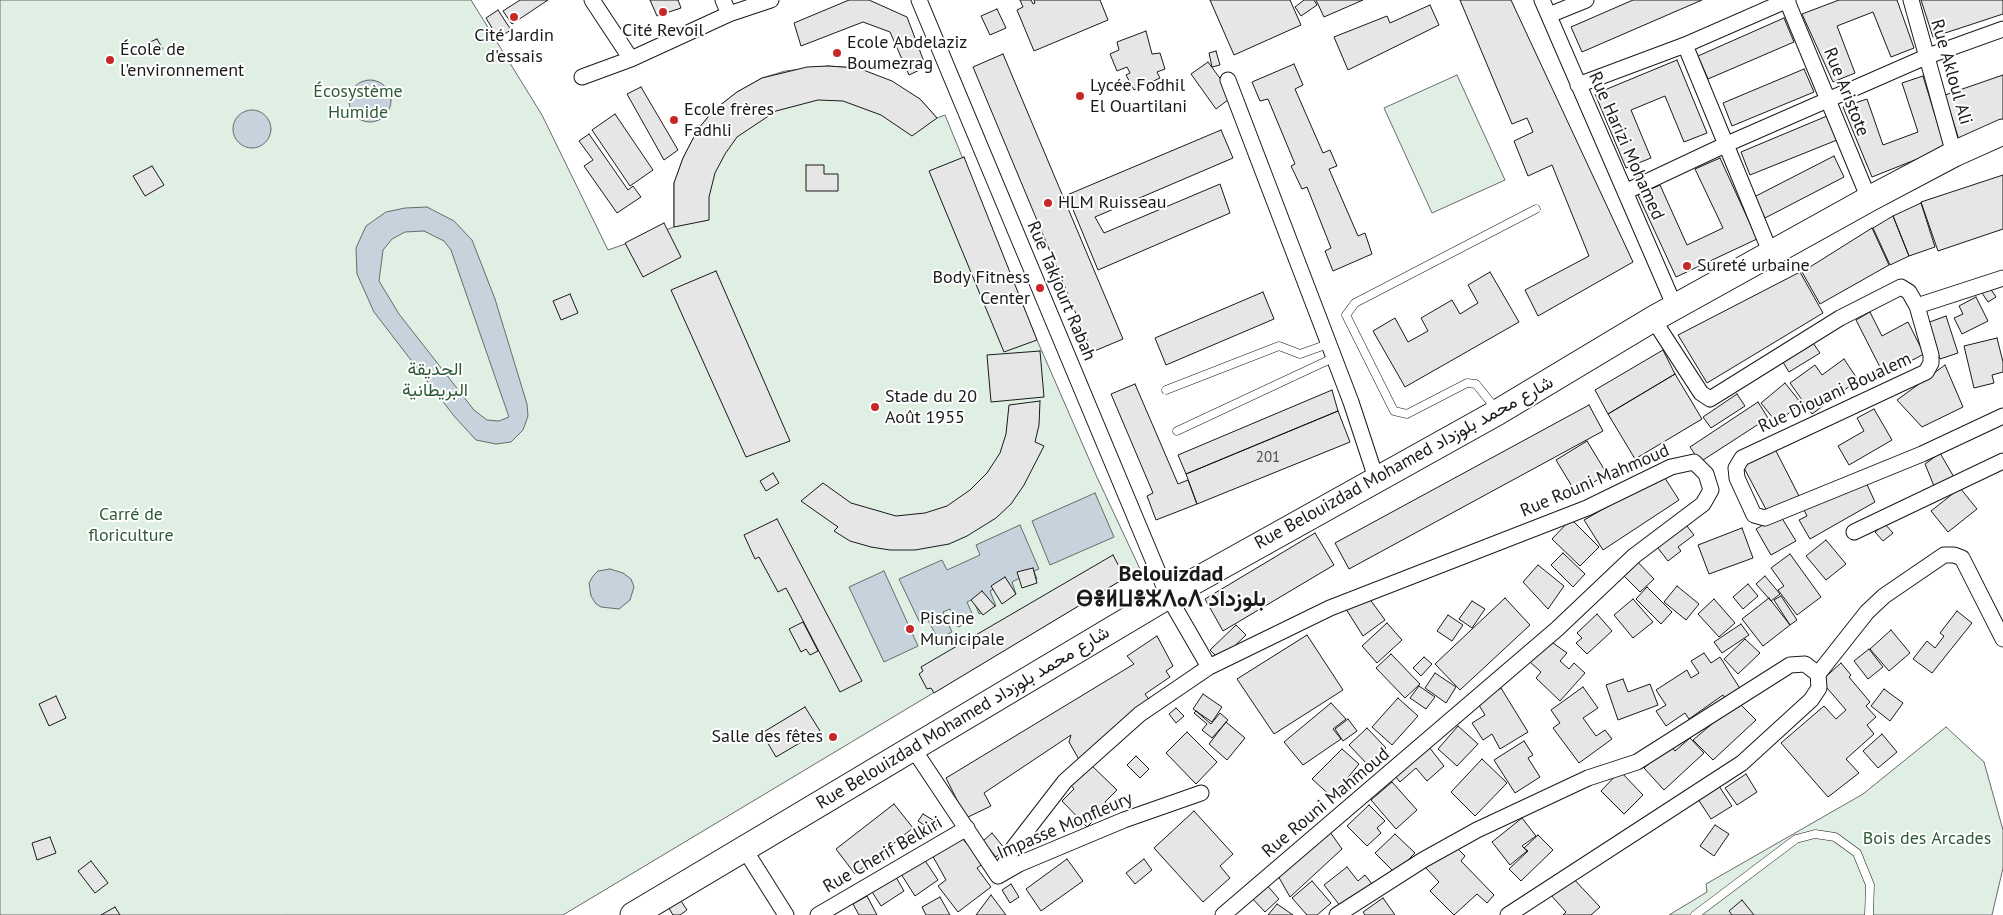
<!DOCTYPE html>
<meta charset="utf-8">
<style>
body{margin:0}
canvas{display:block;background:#fff}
</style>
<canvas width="2003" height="915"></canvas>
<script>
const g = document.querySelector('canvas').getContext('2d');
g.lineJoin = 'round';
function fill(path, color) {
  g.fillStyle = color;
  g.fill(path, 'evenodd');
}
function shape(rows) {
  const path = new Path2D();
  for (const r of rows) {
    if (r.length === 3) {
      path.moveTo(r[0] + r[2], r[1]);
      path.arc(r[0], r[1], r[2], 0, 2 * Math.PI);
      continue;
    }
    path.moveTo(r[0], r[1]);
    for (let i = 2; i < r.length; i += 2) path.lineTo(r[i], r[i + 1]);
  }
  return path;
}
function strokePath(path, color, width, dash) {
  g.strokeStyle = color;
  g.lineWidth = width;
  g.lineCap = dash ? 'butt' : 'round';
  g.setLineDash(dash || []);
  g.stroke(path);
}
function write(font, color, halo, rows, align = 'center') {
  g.font = font + ' "PT Sans",Vazirmatn,"Noto Sans Tifinagh",sans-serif';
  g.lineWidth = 4;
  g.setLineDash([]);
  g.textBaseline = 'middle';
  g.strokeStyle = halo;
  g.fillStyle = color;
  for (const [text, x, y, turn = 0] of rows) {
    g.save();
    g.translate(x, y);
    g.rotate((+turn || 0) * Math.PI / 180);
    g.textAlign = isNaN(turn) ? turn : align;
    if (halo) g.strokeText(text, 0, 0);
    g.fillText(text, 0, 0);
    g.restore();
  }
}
const green = shape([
 [0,0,471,0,542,115,608,250,674,227,674,183,683,158,698,129,714,110,737,92,762,78,785,71,828,66,858,68,920,99,937,118,945,115,1037,340,1096,475,1140,569,563,915,0,915,0,0],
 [1457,75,1505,180,1432,213,1384,108,1457,75],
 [1946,727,1984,762,2003,830,2003,868,1992,915,1669,915,1707,892,1706,884,1863,794,1946,727]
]);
fill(green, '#e0efe3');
strokePath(green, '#6a6a6a', 1);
const water = shape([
 [370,101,21],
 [252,129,19],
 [427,207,454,221,472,240,495,299,527,404,528,416,523,430,511,442,496,444,476,440,454,416,374,312,357,274,356,248,366,226,386,212,405,208,427,207],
 [424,231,444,241,451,250,509,417,499,421,487,420,474,410,399,314,379,281,383,250,392,239,405,232,424,231],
 [1095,493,1114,537,1050,565,1032,521,1095,493],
 [1020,525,1039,569,1034,571,1037,579,1024,585,1020,578,1012,582,1016,594,1001,600,996,588,990,591,996,606,979,614,973,599,967,602,975,620,958,627,950,609,943,612,952,632,938,639,928,620,920,623,899,579,942,560,947,570,980,555,976,545,1020,525],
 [610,569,623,573,631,579,634,587,630,600,619,609,601,607,596,604,591,596,589,583,593,576,598,571,610,569],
 [884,571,918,646,884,662,849,587,884,571]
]);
fill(water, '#c6d2dc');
strokePath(water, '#6a6a6a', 1);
const building = shape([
 [520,0,548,0,512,24,503,11,520,0],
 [650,0,678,0,681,8,657,16,650,0],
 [849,0,869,0,907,17,926,67,909,75,890,32,863,22,801,46,794,23,849,0],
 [1020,0,1031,0,1033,4,1035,3,1034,0,1100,0,1108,20,1034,51,1017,10,1023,7,1020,0],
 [1210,0,1290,0,1301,25,1234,55,1210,0],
 [1304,0,1314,0,1317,5,1301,16,1295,7,1304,0],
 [1316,0,1363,0,1324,17,1316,0],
 [1460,0,1511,0,1633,262,1538,316,1525,290,1589,256,1552,165,1528,176,1514,141,1533,132,1527,118,1512,124,1460,0],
 [1633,0,1702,0,1582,52,1571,27,1633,0],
 [1839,0,1897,0,1914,48,1891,57,1873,12,1837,26,1855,73,1833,82,1802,14,1839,0],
 [1921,0,2003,0,2003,14,1933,37,1921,0],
 [1430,5,1439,25,1348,70,1334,37,1387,16,1390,23,1430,5],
 [997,9,1006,28,990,35,981,16,997,9],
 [498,10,511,30,498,38,486,18,498,10],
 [1784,18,1794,42,1708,79,1698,56,1784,18],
 [1146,31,1152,54,1160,53,1165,69,1157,72,1160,78,1134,90,1126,75,1130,73,1127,67,1117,71,1110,54,1119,50,1117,42,1146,31],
 [157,39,163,49,155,53,150,42,157,39],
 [1216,51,1220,65,1212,67,1209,53,1216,51],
 [1003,54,1123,339,1092,352,973,67,1003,54],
 [1677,60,1707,133,1684,142,1665,96,1631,110,1651,158,1626,168,1595,94,1677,60],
 [1208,62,1233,96,1216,109,1191,74,1208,62],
 [1294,64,1303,85,1295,89,1323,153,1330,150,1337,166,1329,169,1358,236,1365,233,1372,254,1333,271,1325,251,1331,248,1307,187,1302,189,1291,166,1295,164,1268,99,1260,101,1252,82,1294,64],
 [828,66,858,68,892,81,920,99,937,118,912,136,881,115,843,101,818,100,776,111,737,137,725,154,715,173,709,197,709,220,674,227,674,183,683,158,698,129,714,110,737,92,762,78,807,67,828,66],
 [1804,69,1814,92,1732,126,1723,103,1804,69],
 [2003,75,2003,125,1959,140,1945,95,2003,75],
 [1923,76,1945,148,1872,177,1843,107,1867,99,1883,145,1918,132,1902,83,1923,76],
 [641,87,678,150,664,160,627,94,641,87],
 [615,114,653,170,630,186,592,130,615,114],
 [1827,116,1837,140,1750,175,1741,152,1827,116],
 [1221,130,1233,158,1095,217,1104,233,1220,184,1230,213,1098,270,1067,195,1221,130],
 [589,134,628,190,633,186,641,197,617,213,584,166,593,160,579,141,589,134],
 [1834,156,1844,177,1765,218,1754,197,1834,156],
 [964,157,1037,340,1004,352,929,171,964,157],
 [1720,158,1757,239,1676,277,1638,195,1660,185,1687,245,1723,228,1695,169,1720,158],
 [806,165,824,165,824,174,838,174,838,191,806,191,806,165],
 [152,166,164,185,145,196,133,176,152,166],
 [2003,175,2003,229,1938,251,1921,202,2003,175],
 [1921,203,1935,247,1909,256,1893,216,1921,203],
 [1893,216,1909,256,1890,265,1873,228,1893,216],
 [664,223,681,257,643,277,625,243,664,223],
 [1872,228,1889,265,1820,304,1802,272,1872,228],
 [716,271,790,441,746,457,671,290,716,271],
 [1490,272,1519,322,1405,387,1373,331,1395,318,1408,342,1428,331,1421,318,1452,300,1460,314,1478,303,1468,285,1490,272],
 [1800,272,1823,313,1707,383,1678,335,1800,272],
 [1990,288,1996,297,1988,302,1982,293,1990,288],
 [1263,292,1274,319,1166,365,1155,338,1263,292],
 [570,294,578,313,561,320,553,301,570,294],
 [1976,297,1988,321,1962,334,1954,318,1963,314,1959,306,1976,297],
 [1870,312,1882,336,1908,322,1924,354,1884,375,1856,320,1870,312],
 [1946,316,1958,353,1940,359,1927,323,1946,316],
 [1997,338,2003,362,2003,372,1992,375,1994,383,1974,388,1964,346,1997,338],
 [1811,340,1820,353,1789,372,1781,359,1811,340],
 [1663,350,1675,374,1608,414,1595,390,1663,350],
 [1040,351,1044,397,991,402,987,355,1040,351],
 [1844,359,1858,380,1812,414,1790,383,1815,365,1822,375,1844,359],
 [1945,365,1963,407,1922,427,1897,400,1945,365],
 [1675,374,1702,419,1635,459,1608,414,1675,374],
 [1785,383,1801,403,1777,423,1761,403,1785,383],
 [1135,384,1178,484,1188,480,1197,504,1156,520,1147,496,1153,493,1111,394,1135,384],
 [1332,390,1338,411,1186,474,1178,455,1332,390],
 [1737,394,1745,406,1711,428,1703,417,1737,394],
 [1040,401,1039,425,1035,442,1044,446,1024,485,1011,504,996,518,967,536,949,544,915,550,890,550,871,547,850,541,834,531,838,527,801,501,823,483,851,503,896,516,925,513,947,506,970,490,987,473,1000,453,1006,434,1009,405,1040,401],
 [1758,402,1768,418,1700,462,1690,447,1758,402],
 [1589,405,1603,431,1349,569,1335,543,1589,405],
 [1874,409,1892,440,1849,465,1838,446,1864,431,1857,418,1874,409],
 [1338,411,1350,442,1197,504,1186,474,1338,411],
 [1587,441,1607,474,1576,493,1556,460,1587,441],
 [1775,449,1800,498,1769,515,1743,466,1775,449],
 [1940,453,1955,479,1936,491,1925,464,1940,453],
 [773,473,779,483,766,491,760,481,773,473],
 [1663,475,1679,500,1603,550,1584,520,1663,475],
 [1865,480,1875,502,1810,539,1799,520,1807,516,1804,510,1865,480],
 [1960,488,1977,509,1948,532,1931,511,1960,488],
 [1780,515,1796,541,1771,555,1756,529,1780,515],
 [777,519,862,681,840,692,786,588,778,592,759,557,755,559,744,535,777,519],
 [1571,519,1599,547,1580,566,1552,539,1571,519],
 [1683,521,1694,535,1678,547,1681,551,1668,561,1654,543,1683,521],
 [1885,524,1893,533,1883,541,1875,532,1885,524],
 [1742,528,1753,558,1709,574,1698,545,1742,528],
 [1315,533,1334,565,1223,631,1205,599,1315,533],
 [1826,540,1846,564,1826,580,1806,556,1826,540],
 [1563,553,1585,574,1573,587,1551,565,1563,553],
 [1790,554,1821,597,1797,615,1778,590,1784,586,1771,568,1790,554],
 [1113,555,1125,578,934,693,931,688,927,689,919,674,923,671,921,667,1113,555],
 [1634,558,1654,579,1640,592,1620,572,1634,558],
 [1538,565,1564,586,1548,609,1523,582,1538,565],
 [1033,568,1037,583,1022,588,1017,572,1033,568],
 [1765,576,1780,594,1771,601,1756,584,1765,576],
 [1005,577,1016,594,1002,604,991,586,1005,577],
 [1748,584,1758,596,1743,609,1733,597,1748,584],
 [1677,586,1699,604,1686,620,1664,602,1677,586],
 [1647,587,1672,612,1661,624,1636,599,1647,587],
 [982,591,995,606,983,615,971,600,982,591],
 [1781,596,1797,620,1790,625,1774,600,1781,596],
 [1369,598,1385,620,1363,636,1346,609,1369,598],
 [1505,598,1530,625,1460,690,1435,664,1505,598],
 [1769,598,1790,625,1763,646,1742,619,1769,598],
 [1633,599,1653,622,1633,638,1614,615,1633,599],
 [1714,599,1735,623,1719,637,1698,614,1714,599],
 [1472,601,1485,609,1472,628,1459,619,1472,601],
 [1957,611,1972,623,1932,673,1913,659,1927,641,1935,648,1944,636,1940,633,1957,611],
 [1597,614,1612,631,1587,654,1576,643,1582,638,1577,633,1597,614],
 [1448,615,1463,625,1452,641,1437,631,1448,615],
 [803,622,818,651,810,655,806,649,801,652,789,629,803,622],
 [1387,623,1402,640,1377,663,1362,646,1387,623],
 [1741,624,1749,635,1722,653,1714,642,1741,624],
 [1236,625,1246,635,1220,660,1210,650,1236,625],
 [1891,630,1910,653,1889,671,1870,649,1891,630],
 [1307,635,1343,690,1274,734,1237,679,1307,635],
 [1157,636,1173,666,1166,671,1170,677,1145,694,1150,701,1081,763,1069,742,1071,735,984,793,991,806,966,818,946,778,1134,664,1127,656,1157,636],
 [1745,639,1760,653,1738,674,1724,659,1745,639],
 [1553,643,1567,653,1560,661,1569,669,1574,663,1585,673,1560,701,1536,678,1541,672,1529,661,1553,643],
 [1869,649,1883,667,1868,679,1854,661,1869,649],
 [1704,653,1711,663,1720,657,1741,690,1726,700,1723,695,1689,719,1685,713,1666,726,1656,711,1666,705,1656,690,1687,670,1691,678,1699,673,1691,661,1704,653],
 [1391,654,1420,684,1405,698,1376,668,1391,654],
 [1424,657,1432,664,1421,676,1413,668,1424,657],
 [1841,663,1851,675,1849,677,1870,702,1866,706,1876,717,1867,725,1874,734,1846,759,1859,773,1828,797,1781,743,1824,706,1836,719,1846,710,1821,681,1841,663],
 [1435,673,1456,687,1446,703,1425,688,1435,673],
 [1623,679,1628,692,1650,684,1658,705,1618,720,1606,685,1623,679],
 [1419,686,1435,697,1426,709,1410,698,1419,686],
 [1583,687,1598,708,1583,718,1596,736,1605,730,1612,739,1579,763,1553,728,1560,723,1551,710,1583,687],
 [1501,688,1528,732,1500,749,1492,734,1483,740,1472,723,1485,715,1477,702,1501,688],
 [1884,689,1903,703,1890,721,1871,706,1884,689],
 [1203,694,1222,707,1212,722,1193,709,1203,694],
 [56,696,66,718,49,726,39,704,56,696],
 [1398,698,1418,716,1392,745,1372,727,1398,698],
 [1738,702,1756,720,1713,760,1693,740,1738,702],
 [1331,703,1346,719,1333,729,1341,739,1303,765,1284,742,1331,703],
 [805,707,820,731,776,757,762,733,805,707],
 [1176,708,1184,716,1176,723,1169,714,1176,708],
 [1196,711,1211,724,1220,713,1228,720,1212,738,1202,730,1207,724,1194,713,1196,711],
 [1348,719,1357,731,1343,741,1335,729,1348,719],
 [1226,722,1245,738,1227,760,1209,744,1226,722],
 [1458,726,1478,744,1457,766,1438,749,1458,726],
 [1367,728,1386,748,1368,765,1349,745,1367,728],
 [1187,732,1217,762,1196,784,1166,753,1187,732],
 [1882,734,1897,752,1878,768,1863,751,1882,734],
 [1690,738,1704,753,1664,790,1644,768,1670,745,1675,751,1690,738],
 [1524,741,1533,755,1528,758,1540,777,1515,793,1494,760,1524,741],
 [1429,747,1444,766,1427,781,1416,768,1400,782,1395,776,1429,747],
 [1342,749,1359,764,1332,797,1312,779,1342,749],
 [1136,756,1149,769,1140,778,1127,765,1136,756],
 [1482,759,1507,783,1475,816,1451,792,1482,759],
 [1089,763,1117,790,1105,802,1108,806,1087,827,1062,801,1074,789,1069,783,1089,763],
 [1620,771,1643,795,1624,814,1601,791,1620,771],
 [1746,774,1757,792,1737,805,1725,788,1746,774],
 [1392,782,1417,810,1396,829,1371,800,1392,782],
 [1717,783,1732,806,1711,819,1696,796,1717,783],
 [894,804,913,828,855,874,836,849,894,804],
 [1369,805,1385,821,1377,828,1381,833,1367,846,1347,826,1369,805],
 [1194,811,1233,854,1220,866,1230,878,1203,902,1154,848,1194,811],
 [923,814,938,823,933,831,918,821,923,814],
 [1522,818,1536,836,1522,846,1527,851,1510,865,1492,842,1522,818],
 [1715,825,1729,834,1714,856,1700,846,1715,825],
 [1330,832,1342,849,1290,897,1277,874,1330,832],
 [992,833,1005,849,996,857,983,841,992,833],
 [1395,834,1415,853,1395,873,1375,853,1395,834],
 [1538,835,1553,850,1521,881,1509,869,1528,851,1524,848,1538,835],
 [50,837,56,853,37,860,32,843,50,837],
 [961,837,984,863,977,868,991,887,958,912,938,886,946,880,931,853,961,837],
 [1457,848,1465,856,1461,861,1494,895,1487,903,1477,894,1454,915,1430,891,1439,882,1425,867,1457,848],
 [924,859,938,880,915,896,901,874,924,859],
 [1067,859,1083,881,1041,911,1026,889,1067,859],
 [1144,859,1152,870,1135,884,1126,873,1144,859],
 [91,861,108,883,95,893,78,871,91,861],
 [1347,867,1358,881,1365,875,1372,884,1341,907,1324,885,1347,867],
 [893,872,904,891,881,906,869,887,893,872],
 [1570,875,1600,907,1591,915,1563,915,1566,912,1550,894,1570,875],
 [1312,881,1331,903,1317,915,1307,915,1292,898,1312,881],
 [1265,883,1279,899,1265,912,1250,896,1265,883],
 [1011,884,1019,897,1010,903,1002,890,1011,884],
 [991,895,1006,915,976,915,991,895],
 [867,896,877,915,859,915,853,904,867,896],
 [940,897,950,915,926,915,922,907,940,897],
 [679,898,687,910,680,915,673,915,667,905,679,898],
 [1383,898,1395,915,1365,915,1363,912,1383,898],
 [1742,900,1754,915,1732,915,1729,911,1742,900],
 [1277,904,1293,915,1268,915,1277,904],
 [115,907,120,915,101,915,115,907]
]);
fill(building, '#e6e6e6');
strokePath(building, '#1a1a1a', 1);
const service = shape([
 [1166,390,1279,346,1300,354,1328,344],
 [1496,409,1476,384,1467,383,1407,414,1394,411,1346,315,1355,303,1536,209],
 [1177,431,1333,358],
 [1695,915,1796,839,1815,834,1835,837,1857,853,1870,885,1869,915]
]);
const minor = shape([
 [592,0,631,59],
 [723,0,729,14],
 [919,0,1168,596,1209,667,1330,608,1587,508,1671,467,1694,462,1706,474,1711,490,1703,504,1634,556,1557,629,1223,915],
 [1542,0,1675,307],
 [1911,0,1954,154],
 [1787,1,1869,199],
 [1549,15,1586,0],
 [1685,45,1771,254],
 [582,77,631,59,729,14,771,0],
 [1228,80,1351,402,1376,478],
 [1578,85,1685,45,1788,0],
 [1625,192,1727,144,1928,56,2003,29],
 [1917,306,2003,278],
 [1653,319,1701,393,1710,399,1840,318,1901,287,1909,292,1917,306,1931,355,1931,363,1926,372,1742,458,1736,468,1737,478,1754,515,1765,518,1922,454,2003,416],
 [1854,532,2003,461],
 [1818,674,1867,612,1884,596,1944,555,1954,555,1962,558,2003,639],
 [912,747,998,876],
 [1201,793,1124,820,1019,864,998,876,1014,847,1065,781,1140,714,1209,667],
 [745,850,786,915],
 [818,915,967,828],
 [1337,915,1423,860,1477,830,1588,778,1637,762,1790,665,1805,664,1818,674,1819,688,1811,700,1742,763,1508,915]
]);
const primary = shape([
 [633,915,1168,596,1498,412,1653,319,1869,199,1954,154,2003,132]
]);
strokePath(service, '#1a1a1a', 9);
strokePath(minor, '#1a1a1a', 17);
strokePath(primary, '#1a1a1a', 27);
strokePath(service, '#fff', 8);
strokePath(minor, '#fff', 15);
strokePath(primary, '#fff', 25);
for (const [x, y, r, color] of [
 [663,12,5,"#c62828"],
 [514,17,5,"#c62828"],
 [837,53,5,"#c62828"],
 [110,60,5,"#c62828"],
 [1080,96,5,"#c62828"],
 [674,120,5,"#c62828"],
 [1048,203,5,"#c62828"],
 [1687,266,5,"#c62828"],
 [1040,288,5,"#c62828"],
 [875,407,5,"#c62828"],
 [910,629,5,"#c62828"],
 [833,737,5,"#c62828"]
]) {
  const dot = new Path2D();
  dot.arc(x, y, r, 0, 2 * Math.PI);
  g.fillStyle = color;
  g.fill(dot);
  strokePath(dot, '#fff', 2);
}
write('15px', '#4d4d4d', null, [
 ["201",1268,458]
]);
write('18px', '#1a1a1a', '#fff', [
 ["Cité Revoil",663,31,"center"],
 ["Cité Jardin",514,36,"center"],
 ["d'essais",514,57,"center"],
 ["Ecole Abdelaziz",847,43],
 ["Boumezrag",847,64],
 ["École de",120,50],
 ["l'environnement",120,71],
 ["Lycée Fodhil",1090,86],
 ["El Ouartilani",1090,107],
 ["Ecole frères",684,110],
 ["Fadhli",684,131],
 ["HLM Ruisseau",1058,203],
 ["Sureté urbaine",1697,266],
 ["Body Fitness",1030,278,"right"],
 ["Center",1030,299,"right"],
 ["Stade du 20",885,397],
 ["Août 1955",885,418],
 ["Piscine",920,619],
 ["Municipale",920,640],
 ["Salle des fêtes",823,737,"right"]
], 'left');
write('18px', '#1a1a1a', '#fff', [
 ["Rue Akloul Ali",1951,72,74],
 ["Rue Aristote",1846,92,68],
 ["Rue Harizi Mohamed",1626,146,66],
 ["Rue Takjourt Rabah",1061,291,67],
 ["Rue Diouani Boualem",1835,393,-25],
 ["Rue Belouizdad Mohamed شارع محمد بلوزداد",1404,463,-29],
 ["Rue Rouni Mahmoud",1595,481,-23],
 ["Rue Belouizdad Mohamed شارع محمد بلوزداد",963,718,-31],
 ["Rue Rouni Mahmoud",1326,803,-40],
 ["Impasse Monfleury",1065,826,-23],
 ["Rue Cherif Belkiri",883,855,-30]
]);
write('18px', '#2b5a34', '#fff', [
 ["Écosystème",358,92],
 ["Humide",358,113],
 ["الحديقة",435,370],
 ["البريطانية",435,391],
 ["Carré de",131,515],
 ["floriculture",131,536],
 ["Bois des Arcades",1927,839]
]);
write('bold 22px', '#1a1a1a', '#fff', [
 ["Belouizdad",1171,575],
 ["ⴱⴻⵍⵡⴻⵣⴷⴰⴷ بلوزداد",1171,600]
]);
</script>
